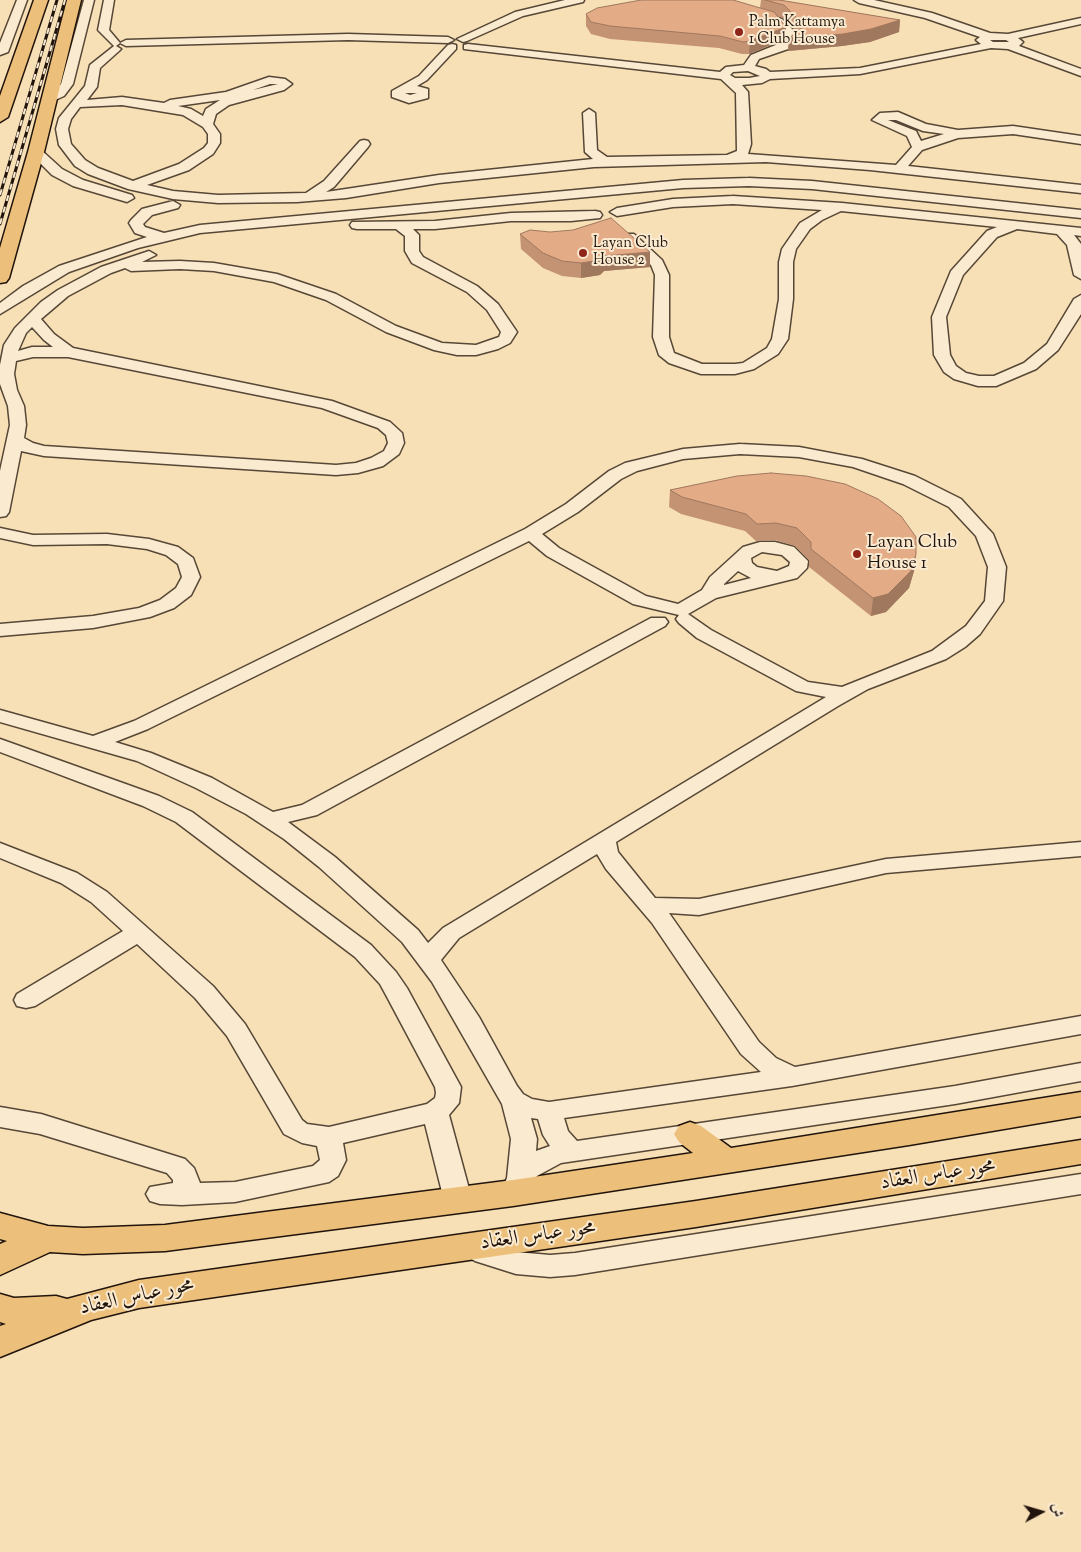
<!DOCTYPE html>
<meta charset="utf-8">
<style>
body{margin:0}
#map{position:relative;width:1081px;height:1552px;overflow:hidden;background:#f7dfb6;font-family:"Sorts Mill Goudy",Amiri,serif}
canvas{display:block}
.north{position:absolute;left:1016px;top:1487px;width:50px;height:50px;-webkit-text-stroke:4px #faead0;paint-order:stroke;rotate:84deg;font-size:14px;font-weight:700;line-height:20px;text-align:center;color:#21140c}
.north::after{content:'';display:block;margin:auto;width:18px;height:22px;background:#21140c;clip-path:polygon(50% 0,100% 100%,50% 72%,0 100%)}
</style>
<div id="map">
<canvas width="1081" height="1552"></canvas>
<div class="north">ش</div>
</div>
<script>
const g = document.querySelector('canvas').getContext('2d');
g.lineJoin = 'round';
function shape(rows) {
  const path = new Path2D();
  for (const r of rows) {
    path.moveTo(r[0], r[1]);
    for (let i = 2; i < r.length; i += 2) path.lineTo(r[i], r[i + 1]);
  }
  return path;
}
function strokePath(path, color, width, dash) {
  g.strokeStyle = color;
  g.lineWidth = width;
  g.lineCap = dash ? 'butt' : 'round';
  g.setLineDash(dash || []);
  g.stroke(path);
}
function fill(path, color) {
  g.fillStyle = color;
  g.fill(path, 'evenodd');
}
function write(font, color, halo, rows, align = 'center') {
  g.font = font + ' "Sorts Mill Goudy",Amiri,serif';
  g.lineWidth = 4;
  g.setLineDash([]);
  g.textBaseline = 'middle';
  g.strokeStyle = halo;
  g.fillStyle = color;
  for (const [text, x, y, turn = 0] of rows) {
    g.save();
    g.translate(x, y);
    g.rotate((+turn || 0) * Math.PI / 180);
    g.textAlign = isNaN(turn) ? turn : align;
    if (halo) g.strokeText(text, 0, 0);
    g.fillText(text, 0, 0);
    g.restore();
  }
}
const minor = shape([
 [17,0,27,0,8,52,0,55,0,43,17,0],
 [84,0,94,0,73,84,64,96,53,101,45,101,45,95,56,90,61,84,84,0],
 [104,0,114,0,109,30,120,43,126,40,348,34,448,37,454,40,448,43,348,40,126,46,120,43,116,46,121,49,119,51,100,68,97,87,87,100,122,97,164,103,170,100,226,92,269,77,285,79,292,84,284,90,229,105,216,114,213,124,220,134,220,143,213,154,189,170,147,185,173,191,218,195,306,193,324,181,360,141,364,140,368,141,370,144,368,147,334,187,326,192,439,175,593,159,585,152,583,113,589,109,595,113,597,150,607,157,727,155,737,151,736,93,721,79,464,49,464,45,468,44,720,72,726,67,744,65,751,55,788,40,774,23,726,10,720,4,720,0,730,0,734,6,782,19,801,38,791,48,759,59,755,66,766,69,770,72,860,68,981,44,976,40,980,37,925,18,859,3,854,0,874,0,932,13,990,33,1008,34,1081,18,1081,24,1018,38,1023,42,1019,46,1081,69,1081,76,1008,49,991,48,860,74,770,79,762,83,742,85,748,92,751,144,748,154,896,165,912,147,907,136,872,120,880,113,898,112,926,124,958,130,1013,126,1081,136,1081,144,1013,134,958,138,922,150,908,166,1081,185,1081,193,870,170,766,162,594,167,439,183,346,198,297,202,218,203,173,199,128,189,88,174,75,166,59,145,56,129,59,118,85,86,90,65,114,46,98,30,104,0],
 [990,40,1006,40,1009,42,993,42,990,40],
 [748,71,760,76,749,78,735,78,730,75,733,72,748,71],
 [270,84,278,84,253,90,270,84],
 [220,100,206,109,203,116,191,109,178,106,220,100],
 [122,105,183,115,203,127,208,134,208,143,204,148,179,164,133,181,98,168,85,160,71,144,68,129,71,119,80,107,122,105],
 [888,120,896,120,923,131,944,134,921,141,916,131,888,120],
 [565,0,584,0,583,2,523,16,467,41,463,42,457,39,515,12,565,0],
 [452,44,456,45,456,49,427,80,417,86,428,89,428,98,409,103,392,97,392,91,419,76,448,45,452,44],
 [405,93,417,93,410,95,405,93],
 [36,148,40,149,62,169,83,180,132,195,134,198,127,202,73,186,52,175,32,155,30,152,36,148],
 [749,178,812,181,1081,210,1081,218,812,189,749,186,683,188,200,233,138,248,69,272,0,314,0,303,23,286,59,266,147,237,135,233,129,223,131,220,142,209,173,201,180,205,178,208,152,215,143,224,145,227,164,233,200,225,683,180,749,178],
 [733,196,842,203,1081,228,1081,236,1074,235,1081,244,1081,279,1074,275,1067,245,1057,234,1017,229,997,237,963,275,946,317,950,355,956,366,966,373,979,376,994,376,1024,363,1047,344,1074,299,1081,295,1081,314,1058,350,1036,369,996,386,978,386,954,379,944,372,934,355,932,317,951,271,987,231,997,227,841,211,822,220,810,229,796,249,793,262,793,299,788,339,778,354,754,369,735,374,701,374,669,363,659,355,653,337,655,275,651,265,624,240,622,237,624,234,634,234,662,260,669,275,669,337,674,353,702,364,735,364,743,363,767,348,772,339,779,299,779,262,782,249,800,223,822,210,733,204,673,207,617,216,610,212,617,208,673,199,733,196],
 [595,211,600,212,602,215,600,218,571,221,511,221,435,229,413,229,419,235,419,251,423,257,477,286,498,304,517,332,510,343,498,349,476,355,457,355,434,350,386,332,326,300,274,282,214,271,180,269,131,271,125,268,111,273,68,296,41,319,54,334,73,348,332,401,390,422,402,433,404,443,399,454,383,466,358,473,336,475,44,456,21,451,9,512,6,516,0,517,0,471,10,425,8,406,0,384,0,365,4,345,15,328,41,302,58,290,101,267,149,251,156,255,142,262,180,261,214,263,277,274,336,294,396,326,442,343,476,345,499,337,501,332,487,310,467,292,412,263,405,251,405,236,396,229,357,229,352,228,350,225,352,222,435,221,511,213,595,211],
 [32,327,44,340,53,347,32,347,18,351,26,333,32,327],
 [33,357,68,357,322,408,378,428,386,435,388,443,384,451,371,458,356,463,336,465,44,446,33,443,24,438,26,425,24,406,17,390,14,374,16,361,33,357],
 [740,444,799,447,862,459,915,476,961,499,993,534,1006,567,1003,601,980,634,965,647,946,659,868,689,838,706,616,842,618,852,655,898,699,899,886,859,1081,842,1081,856,886,873,699,915,669,913,759,1042,776,1058,795,1067,1081,1016,1081,1034,792,1086,564,1118,568,1131,577,1141,955,1086,1081,1063,1081,1081,955,1104,561,1163,537,1176,523,1200,513,1203,503,1200,500,1193,507,1178,511,1139,502,1104,432,982,402,942,319,867,284,839,246,814,196,788,137,761,0,722,0,710,93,736,134,721,525,529,566,504,609,471,625,463,683,449,740,444],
 [740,454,799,457,853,467,903,484,949,507,976,536,988,567,985,601,966,626,932,651,842,687,808,682,711,630,688,614,716,598,797,578,807,568,808,561,794,547,775,542,760,542,743,547,710,577,702,590,678,604,646,596,559,548,542,534,578,512,621,479,637,471,683,459,740,454],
 [529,541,547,556,633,604,679,615,676,619,679,623,697,638,796,691,826,697,443,928,428,943,418,930,335,857,288,822,317,815,665,626,668,622,665,618,651,618,302,805,273,812,212,778,151,753,115,742,148,729,529,541],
 [762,552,782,555,790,562,789,566,777,571,757,567,752,563,751,558,762,552],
 [738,571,751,578,724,585,724,584,738,571],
 [597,854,606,869,652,923,741,1054,761,1072,549,1102,532,1099,523,1094,517,1086,479,1017,441,960,459,938,597,854],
 [531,1118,538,1119,543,1135,550,1146,536,1151,537,1139,531,1118],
 [0,528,33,535,107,534,149,539,178,547,193,558,200,577,191,595,174,608,150,617,93,628,0,636,0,624,93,616,139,608,160,600,176,588,182,577,178,564,166,555,147,549,107,544,33,545,0,538,0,528],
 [0,739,159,796,192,812,371,945,396,972,407,988,461,1087,459,1103,449,1115,472,1200,468,1207,458,1210,448,1207,444,1200,425,1124,343,1143,346,1160,338,1176,329,1182,235,1202,182,1205,160,1204,150,1201,146,1194,150,1187,173,1183,173,1180,167,1173,40,1134,0,1127,0,1107,41,1114,185,1159,194,1168,200,1183,235,1182,313,1166,320,1160,317,1146,302,1143,284,1134,227,1036,195,998,137,944,35,1006,26,1008,17,1006,14,1000,17,994,123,931,91,902,61,883,0,858,0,843,77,873,107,892,213,986,245,1024,302,1120,307,1124,329,1127,427,1104,435,1098,436,1093,435,1087,386,995,380,984,355,957,176,822,143,806,0,752,0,739],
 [1081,1174,1081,1194,575,1275,550,1277,516,1274,475,1261,462,1254,458,1246,462,1238,472,1235,516,1252,550,1255,575,1253,1081,1174]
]);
const major = shape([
 [34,0,48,0,8,117,0,122,0,96,34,0],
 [67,0,81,0,44,152,9,278,6,282,0,283,0,248,28,152,67,0],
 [1081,1092,1081,1116,909,1145,513,1206,165,1251,83,1254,50,1252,0,1275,0,1244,7,1241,0,1239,0,1213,48,1226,83,1228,165,1225,513,1180,693,1153,679,1142,674,1134,679,1126,690,1122,701,1126,731,1148,1081,1092],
 [1081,1140,1081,1164,696,1227,139,1308,91,1320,0,1357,0,1326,6,1324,0,1322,0,1294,14,1298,56,1296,67,1299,139,1280,696,1201,1081,1140]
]);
strokePath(minor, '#564736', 3);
strokePath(major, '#21140c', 3);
fill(minor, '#faead0');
fill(major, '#ecc07b');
const rail = shape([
 [0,195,57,0],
 [0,224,65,0]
]);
strokePath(rail, '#21140c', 3);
strokePath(rail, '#faead0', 2, [6]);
fill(shape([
 [761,0,779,0,900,20,899,32,870,42,842,46,788,51,789,38,797,32,783,18,777,16,786,27,785,39,749,54,742,54,719,48,610,39,591,34,586,26,586,14,760,8],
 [550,232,650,267,604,271,600,275,581,278,562,276,543,268,521,249,520,234],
 [737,476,914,571,909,588,886,612,871,616,809,567,809,560,795,546,775,540,756,541,745,531,681,514,669,507,670,490]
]), '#c49374');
fill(shape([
 [900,20,899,32,870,42,842,46,788,51,789,38],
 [786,27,785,39,749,54,750,41],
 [650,252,650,267,604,271,600,275,581,278,581,263,604,256],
 [916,554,914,571,909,588,886,612,871,616,873,598]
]), '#a0785e');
const building = shape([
 [641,0,733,0,774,12,786,27,750,41,743,42,720,36,610,26,591,22,586,14,597,8,641,0],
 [765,0,779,0,900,20,871,29,843,34,789,38,803,27,803,24,784,5,765,0],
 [611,218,650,252,604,256,601,260,581,263,562,261,543,253,520,234,530,230,550,232,573,230,611,218],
 [771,473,806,476,845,484,878,499,901,516,916,537,916,554,911,571,888,594,873,598,811,549,811,542,797,528,776,523,757,524,746,514,682,497,670,490,737,476,771,473]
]);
fill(building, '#e4ab87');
strokePath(building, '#a0785e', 1);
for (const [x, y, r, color] of [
 [739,32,5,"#8f2418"],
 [583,253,5,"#8f2418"],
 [857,554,5,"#8f2418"]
]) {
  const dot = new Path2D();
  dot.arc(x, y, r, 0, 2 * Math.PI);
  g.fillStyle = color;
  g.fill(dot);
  strokePath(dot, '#faead0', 2);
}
write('15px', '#21140c', '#faead0', [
 ["Palm Kattamya",749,23],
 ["1 Club House",749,40],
 ["Layan Club",593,244],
 ["House 2",593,261]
], 'left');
write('18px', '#21140c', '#faead0', [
 ["Layan Club",867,544],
 ["House 1",867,565]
], 'left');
write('21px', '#21140c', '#faead0', [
 ["محور عباس العقاد",938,1176,-9],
 ["محور عباس العقاد",538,1237,-8],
 ["محور عباس العقاد",137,1298,-12]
]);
</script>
